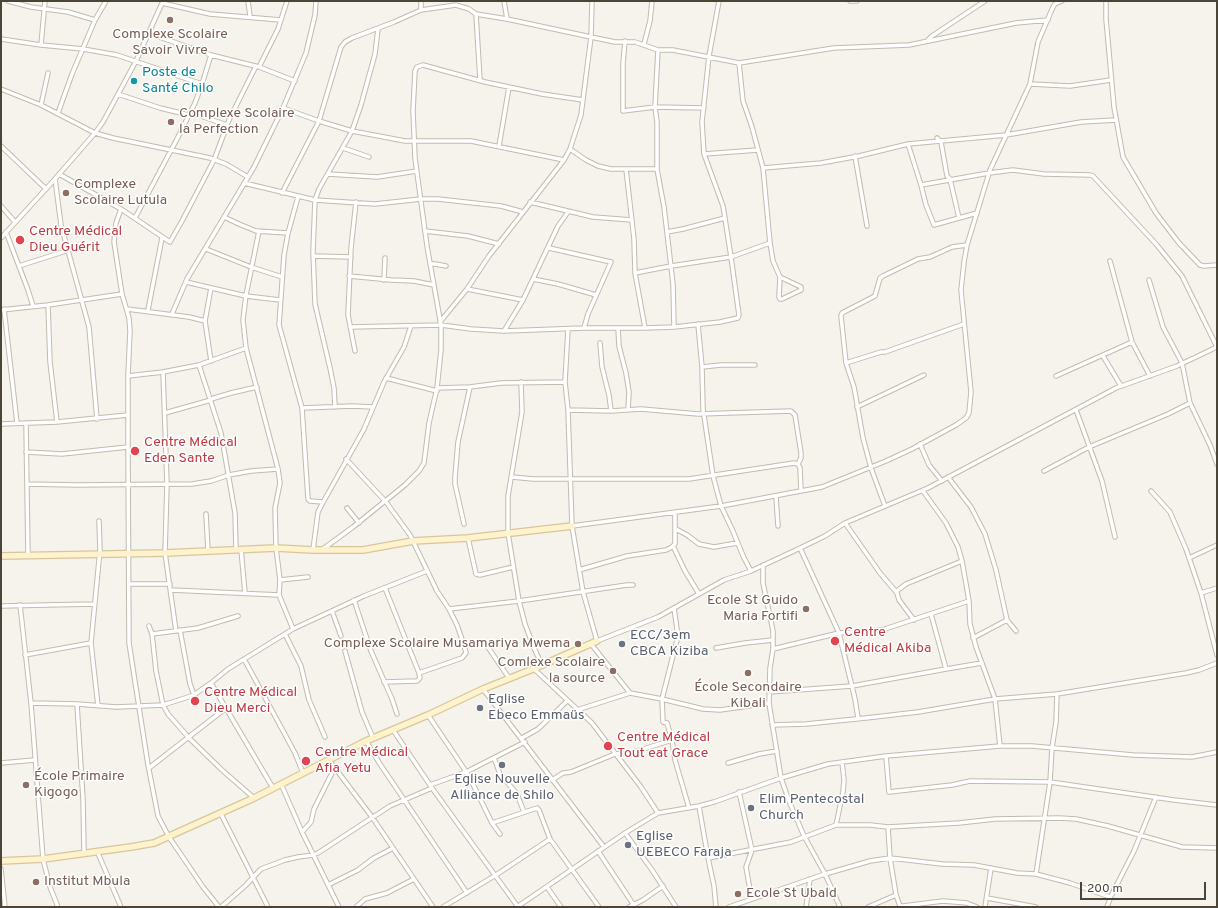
<!DOCTYPE html>
<meta charset="utf-8">
<style>
body{margin:0}
#map{position:relative;width:1218px;height:908px;overflow:hidden;background:#f6f3ec;font-family:Overpass,sans-serif}
canvas{display:block}
.frame{position:absolute;inset:0;border:2px solid #4b4439;pointer-events:none}
.scale{position:absolute;left:1080px;top:882px;width:126px;height:18px;box-sizing:border-box;border:2px solid #4b4439;border-top:0;padding-left:5px;font-size:12px;line-height:14px;white-space:nowrap;color:#4b4439;-webkit-text-stroke:3px #fff;paint-order:stroke}
</style>
<div id="map">
<canvas width="1218" height="908"></canvas>
<div class="frame"></div>
<div class="scale">200 m</div>
</div>
<script>
const g = document.querySelector('canvas').getContext('2d');
g.lineJoin = 'round';
function shape(rows) {
  const path = new Path2D();
  for (const r of rows) {
    path.moveTo(r[0], r[1]);
    for (let i = 2; i < r.length; i += 2) path.lineTo(r[i], r[i + 1]);
  }
  return path;
}
function strokePath(path, color, width, dash) {
  g.strokeStyle = color;
  g.lineWidth = width;
  g.lineCap = dash ? 'butt' : 'round';
  g.setLineDash(dash || []);
  g.stroke(path);
}
function write(font, color, halo, rows, align = 'center') {
  g.font = font + ' Overpass,sans-serif';
  g.lineWidth = 3;
  g.setLineDash([]);
  g.textBaseline = 'middle';
  g.strokeStyle = halo;
  g.fillStyle = color;
  for (const [text, x, y, turn = 0] of rows) {
    g.save();
    g.translate(x, y);
    g.rotate((+turn || 0) * Math.PI / 180);
    g.textAlign = isNaN(turn) ? turn : align;
    if (halo) g.strokeText(text, 0, 0);
    g.fillText(text, 0, 0);
    g.restore();
  }
}
const street = shape([
 [8,1,31,7,68,12,95,20],
 [248,1,250,16],
 [504,1,507,19],
 [850,1,857,1],
 [1106,1,1106,19,1114,107,1123,157,1156,213,1179,243,1200,265,1204,266,1217,265],
 [162,3,210,14,281,20],
 [421,10,421,1],
 [476,14,480,80],
 [148,33,211,55,259,67,295,81],
 [1,39,41,45,83,49,117,55,202,84],
 [928,40,932,36,985,1],
 [625,41,623,63,623,111,655,107,704,108],
 [644,44,650,21,652,1],
 [41,45,45,1],
 [259,67,278,29,287,1],
 [1030,84,1070,86,1111,80],
 [1,89,41,105,95,133,113,138,210,158,226,164,248,177],
 [118,94,160,108,189,115,198,115,227,125],
 [41,105,48,73],
 [283,108,319,121,352,131,384,137,405,141,471,141,564,160],
 [58,113,72,74,95,20,106,1],
 [937,138,941,142,947,176,950,179,959,218],
 [908,144,921,185,926,205,934,225,977,213],
 [1,146,46,189],
 [499,146,509,87],
 [343,148,369,157],
 [570,149,586,160,598,166,611,169,657,169,657,122,655,107,658,50],
 [704,154,758,150],
 [855,156,867,226],
 [763,168,821,163,859,156,908,144,1006,135,1081,122,1116,120],
 [626,169,634,239,635,273,645,328],
 [657,169,664,207,673,284,674,327],
 [59,174,121,209,170,242,182,221,214,160,229,120,256,66],
 [328,174,377,177,417,171],
 [55,179,61,225,89,327,97,419],
 [244,183,315,200,375,204,421,199,438,199,501,206,523,212],
 [921,185,989,173,1013,170,1044,174,1090,175,1093,176,1156,244,1182,276,1217,347],
 [282,193,319,121,341,47,345,42,352,38,394,22,421,10,456,5,469,9,476,14,507,19,591,37,615,42,635,42,658,50,673,50,739,63,834,48,909,45,1016,23,1048,20],
 [298,197,288,233,284,255,279,325,302,408,308,499,310,501,323,502],
 [530,202,593,217,632,220],
 [1,206,15,222],
 [121,209,116,223,114,242,122,294,129,318,130,331,128,376,128,447,129,643,148,765,158,816,169,837,203,887,219,907],
 [224,217,239,224,256,231,288,233],
 [135,218,177,139,195,103,202,84,211,55],
 [259,231,246,295,243,320,246,348,278,469,280,483,275,508,276,548,280,580,279,595,293,629],
 [425,231,468,236,499,244],
 [6,232,28,290,33,306],
 [667,232,683,229,725,218],
 [1,238,55,179,95,133,103,122,136,61,163,1],
 [770,243,773,261,780,277,779,297,780,299,782,299,801,290,801,287,780,277],
 [549,248,611,262,588,314,584,328],
 [206,249,251,267,282,277],
 [313,256,351,257],
 [1110,261,1132,342,1150,376],
 [430,264,435,264,446,266],
 [19,266,69,250],
 [635,273,671,266,731,257,723,206,704,154,702,122,709,56,719,1],
 [349,276,391,280,414,281,434,285],
 [533,279,558,284,596,295],
 [384,280,385,258],
 [1149,280,1163,327,1182,363,1190,403,1210,445,1217,464],
 [186,282,246,296,280,300],
 [467,289,523,300],
 [48,305,50,362,57,422],
 [4,309,17,423],
 [127,309,189,317,205,321],
 [1,310,48,305,122,294],
 [148,310,162,238],
 [172,314,187,279,254,167,283,108,306,53,315,15,316,1],
 [440,322,467,289,489,256,564,160,570,149,581,115,591,37,592,1],
 [698,324,702,367,703,409,713,476,721,506,732,529,744,558,751,571],
 [350,327,441,325,471,329,504,331,584,328,645,328,674,327,720,322,738,318,739,315,731,257,770,243,763,168,752,127,743,101,739,63],
 [618,328,619,346,626,373,629,392,628,410],
 [568,329,565,382,568,410,572,526,583,592,597,641,658,617,724,580,751,571,794,551,825,536,845,523,928,488,1116,388,1177,366,1217,347],
 [504,331,523,300,558,226,568,212],
 [600,343,602,367,609,395,611,411],
 [355,351,348,315,351,248,356,202],
 [1103,356,1121,386],
 [211,361,205,321,211,288],
 [846,363,881,352,885,352,964,324],
 [199,365,221,433,235,513,236,549],
 [702,367,721,365,755,365],
 [163,372,167,484,165,553,176,631],
 [128,376,163,372,199,365,246,348],
 [1056,376,1132,342],
 [386,378,437,391],
 [521,382,522,412,508,496,508,533,519,601,525,624,534,648,542,665],
 [437,388,470,387,501,383,565,382],
 [211,399,231,393,257,387],
 [335,407,334,388,330,368,315,304,313,251,315,200,319,189,352,131,361,105,375,54,378,29],
 [857,407,924,375],
 [302,408,352,406,373,407],
 [568,410,611,411,641,409,698,414,791,411,795,415,801,453,801,458,798,464],
 [1076,410,1102,481,1115,537],
 [165,413,211,400],
 [26,423,28,556],
 [1,424,57,422,128,415],
 [920,444,929,465,942,481],
 [26,452,62,454,128,447],
 [346,459,386,502,410,535,437,591,449,609,519,601,627,585,633,585],
 [1044,471,1089,447,1168,414,1190,403],
 [512,477,533,479,689,479,794,463,798,464,800,468,801,491],
 [948,477,971,507,985,534,996,570,1007,620,1016,631],
 [27,484,76,485,192,484,211,481,229,475,251,471,278,469],
 [923,491,946,523,958,547,962,561,969,601,970,624,976,647,995,699,1000,746],
 [1151,491,1170,512,1186,549,1201,593,1217,655],
 [776,496,778,526],
 [885,506,871,468,863,438,854,387,846,363,841,316,842,313,875,296,880,278,883,276,918,259,930,257,952,247,967,245],
 [347,508,359,523],
 [206,514,208,551],
 [845,523,880,573,897,593],
 [464,524,455,484,455,477,458,442,470,387],
 [572,526,721,506,822,487,886,461,912,449,956,425,966,418,969,413,971,392,961,290,964,262,967,245,990,170,1030,84,1038,42,1053,7,1055,4,1062,1],
 [676,529,687,535,699,544,714,547,737,543],
 [468,538,476,574,480,575,513,567],
 [673,546,685,571,699,594],
 [800,548,839,633,855,699,858,718],
 [241,549,245,593],
 [323,549,353,527,405,485,419,471,424,463,429,423,437,388,441,350,441,325,427,246,415,158,413,111,415,71,417,67,423,65,485,82,542,94,583,100],
 [313,550,318,512,321,506,364,429,384,382,404,347,411,326],
 [1189,558,1217,545],
 [763,565,763,583,773,631,773,649,770,668,769,703,781,778,789,801,804,836,825,874,840,907],
 [579,570,627,556,666,550,672,547,675,544,675,512],
 [280,580,308,577],
 [129,584,170,584],
 [385,588,419,673],
 [171,590,279,595],
 [1201,593,1217,588],
 [354,600,371,651,392,699,397,714],
 [20,605,31,703,43,859,50,887,58,907],
 [1,606,94,604],
 [674,608,678,636,662,699,663,722,667,723,672,740,675,760,689,808],
 [449,609,457,625,464,645,485,643,509,678],
 [332,611,341,636],
 [931,614,946,669,982,663],
 [914,620,899,600,897,593,898,590,906,584,962,561],
 [149,626,152,634,156,671,163,705,168,714,189,738,222,770,254,798],
 [180,630,190,684,194,695],
 [152,634,198,628,238,616],
 [285,634,301,666,309,700,325,737],
 [973,638,1007,620],
 [591,644,630,693,662,699,703,709,720,710,769,703],
 [716,648,745,643,773,640],
 [773,649,839,633,882,630,969,601],
 [345,651,362,712,373,738],
 [25,655,91,643],
 [244,659,295,753,303,773],
 [534,669,592,723,641,787,658,813],
 [384,682,417,681,420,678,419,673,462,658,466,653,464,645],
 [211,683,273,788],
 [483,689,604,847],
 [769,692,852,686,946,669],
 [31,703,77,704,116,707,163,705,182,699,194,695,211,683,228,669,293,629,364,596,427,571],
 [77,704,83,799,84,853],
 [98,706,91,643,100,550,99,521],
 [577,710,630,693],
 [428,715,469,776,492,823,500,834],
 [772,725,806,724,866,718,918,712,995,699,1057,694,1186,673,1199,670,1217,663],
 [393,730,432,788,518,907],
 [522,738,538,729,567,701],
 [366,741,380,764,467,893],
 [886,756,889,792,952,785,970,781,1050,782,1174,800,1217,805],
 [494,758,500,774,517,794,524,812],
 [329,760,372,817,433,907],
 [1,763,35,760],
 [728,763,759,754,777,751],
 [149,768,226,708],
 [552,780,563,773,571,772,615,754,631,753,672,740],
 [281,784,302,832,339,907],
 [430,785,466,772,525,742],
 [739,792,752,850,746,867,750,890,750,899],
 [699,806,708,858,714,886,716,907],
 [221,814,268,907],
 [492,823,537,808,539,810,550,839],
 [836,825,870,825,888,827,959,823,995,819,1059,818,1076,819,1108,826,1182,847,1217,848],
 [302,832,311,822,314,809,334,769],
 [625,833,652,870,676,907],
 [97,851,121,907],
 [598,851,635,907],
 [708,858,791,842,836,825,843,792,844,780,842,762],
 [1,869,5,907],
 [1036,874,1050,782,1052,748,1056,722,1057,694],
 [328,885,358,870,374,858,393,848],
 [547,887,561,907],
 [896,895,900,906,903,906,943,901,967,903,977,907],
 [987,898,1036,907],
 [1110,898,1134,851,1156,797],
 [221,907,245,886,261,869,285,860,298,857,313,855,318,853,390,806,432,788],
 [356,907,365,899,387,893,414,879],
 [443,907,496,875,550,839,599,907],
 [517,907,625,833,658,813,699,806,714,802,781,778,828,764,886,756,1000,746,1032,746,1133,755,1163,756,1192,757,1217,752],
 [629,907,643,900,663,886],
 [729,907,825,874,870,861,890,858,942,864,974,865,1017,873,1036,874,1070,883,1110,897,1110,899,1107,907],
 [806,907,810,879],
 [868,907,896,895,890,858,888,827],
 [985,907,991,868]
]);
const secondary = shape([
 [1,556,165,553,276,548,313,550,363,550,413,541,468,538,572,526],
 [1,861,43,859,131,847,154,843,254,798,366,741,428,715,483,689,533,669,597,641]
]);
strokePath(street, '#c2bbae', 5.5);
strokePath(secondary, '#d6c79b', 8);
strokePath(street, '#fff', 3.5);
strokePath(secondary, '#fff3cd', 5.5);
for (const [x, y, r, color] of [
 [170,20,4,"#8d6e63"],
 [134,81,4,"#0f9aa8"],
 [171,122,4,"#8d6e63"],
 [66,193,4,"#8d6e63"],
 [20,240,5,"#e0444e"],
 [135,451,5,"#e0444e"],
 [806,609,4,"#8d6e63"],
 [835,641,5,"#e0444e"],
 [578,644,4,"#8d6e63"],
 [622,644,4,"#6b7280"],
 [613,671,4,"#8d6e63"],
 [748,673,4,"#8d6e63"],
 [195,701,5,"#e0444e"],
 [480,708,4,"#6b7280"],
 [608,746,5,"#e0444e"],
 [306,761,5,"#e0444e"],
 [502,765,4,"#6b7280"],
 [26,785,4,"#8d6e63"],
 [751,808,4,"#6b7280"],
 [628,845,4,"#6b7280"],
 [36,882,4,"#8d6e63"],
 [738,894,4,"#8d6e63"]
]) {
  const dot = new Path2D();
  dot.arc(x, y, r, 0, 2 * Math.PI);
  g.fillStyle = color;
  g.fill(dot);
  strokePath(dot, '#fff', 1.5);
}
write('14px', '#785e54', '#fff', [
 ["Complexe Scolaire",170,35,"center"],
 ["Savoir Vivre",170,51,"center"],
 ["Complexe Scolaire",179,114],
 ["la Perfection",179,130],
 ["Complexe",74,185],
 ["Scolaire Lutula",74,201],
 ["Ecole St Guido",798,601,"right"],
 ["Maria Fortifi",798,617,"right"],
 ["Complexe Scolaire Musamariya Mwema",570,644,"right"],
 ["Comlexe Scolaire",605,663,"right"],
 ["la source",605,679,"right"],
 ["École Secondaire",748,688,"center"],
 ["Kibali",748,704,"center"],
 ["École Primaire",34,777],
 ["Kigogo",34,793],
 ["Institut Mbula",44,882],
 ["Ecole St Ubald",746,894]
], 'left');
write('14px', '#0d838f', '#fff', [
 ["Poste de",142,73],
 ["Santé Chilo",142,89]
], 'left');
write('14px', '#be3a42', '#fff', [
 ["Centre Médical",29,232],
 ["Dieu Guérit",29,248],
 ["Centre Médical",144,443],
 ["Eden Sante",144,459],
 ["Centre",844,633],
 ["Médical Akiba",844,649],
 ["Centre Médical",204,693],
 ["Dieu Merci",204,709],
 ["Centre Médical",617,738],
 ["Tout eat Grace",617,754],
 ["Centre Médical",315,753],
 ["Afia Yetu",315,769]
], 'left');
write('14px', '#5b616d', '#fff', [
 ["ECC/3em",630,636],
 ["CBCA Kiziba",630,652],
 ["Eglise",488,700],
 ["Ebeco Emmaüs",488,716],
 ["Eglise Nouvelle",502,780,"center"],
 ["Alliance de Shilo",502,796,"center"],
 ["Elim Pentecostal",759,800],
 ["Church",759,816],
 ["Eglise",636,837],
 ["UEBECO Faraja",636,853]
], 'left');
</script>
